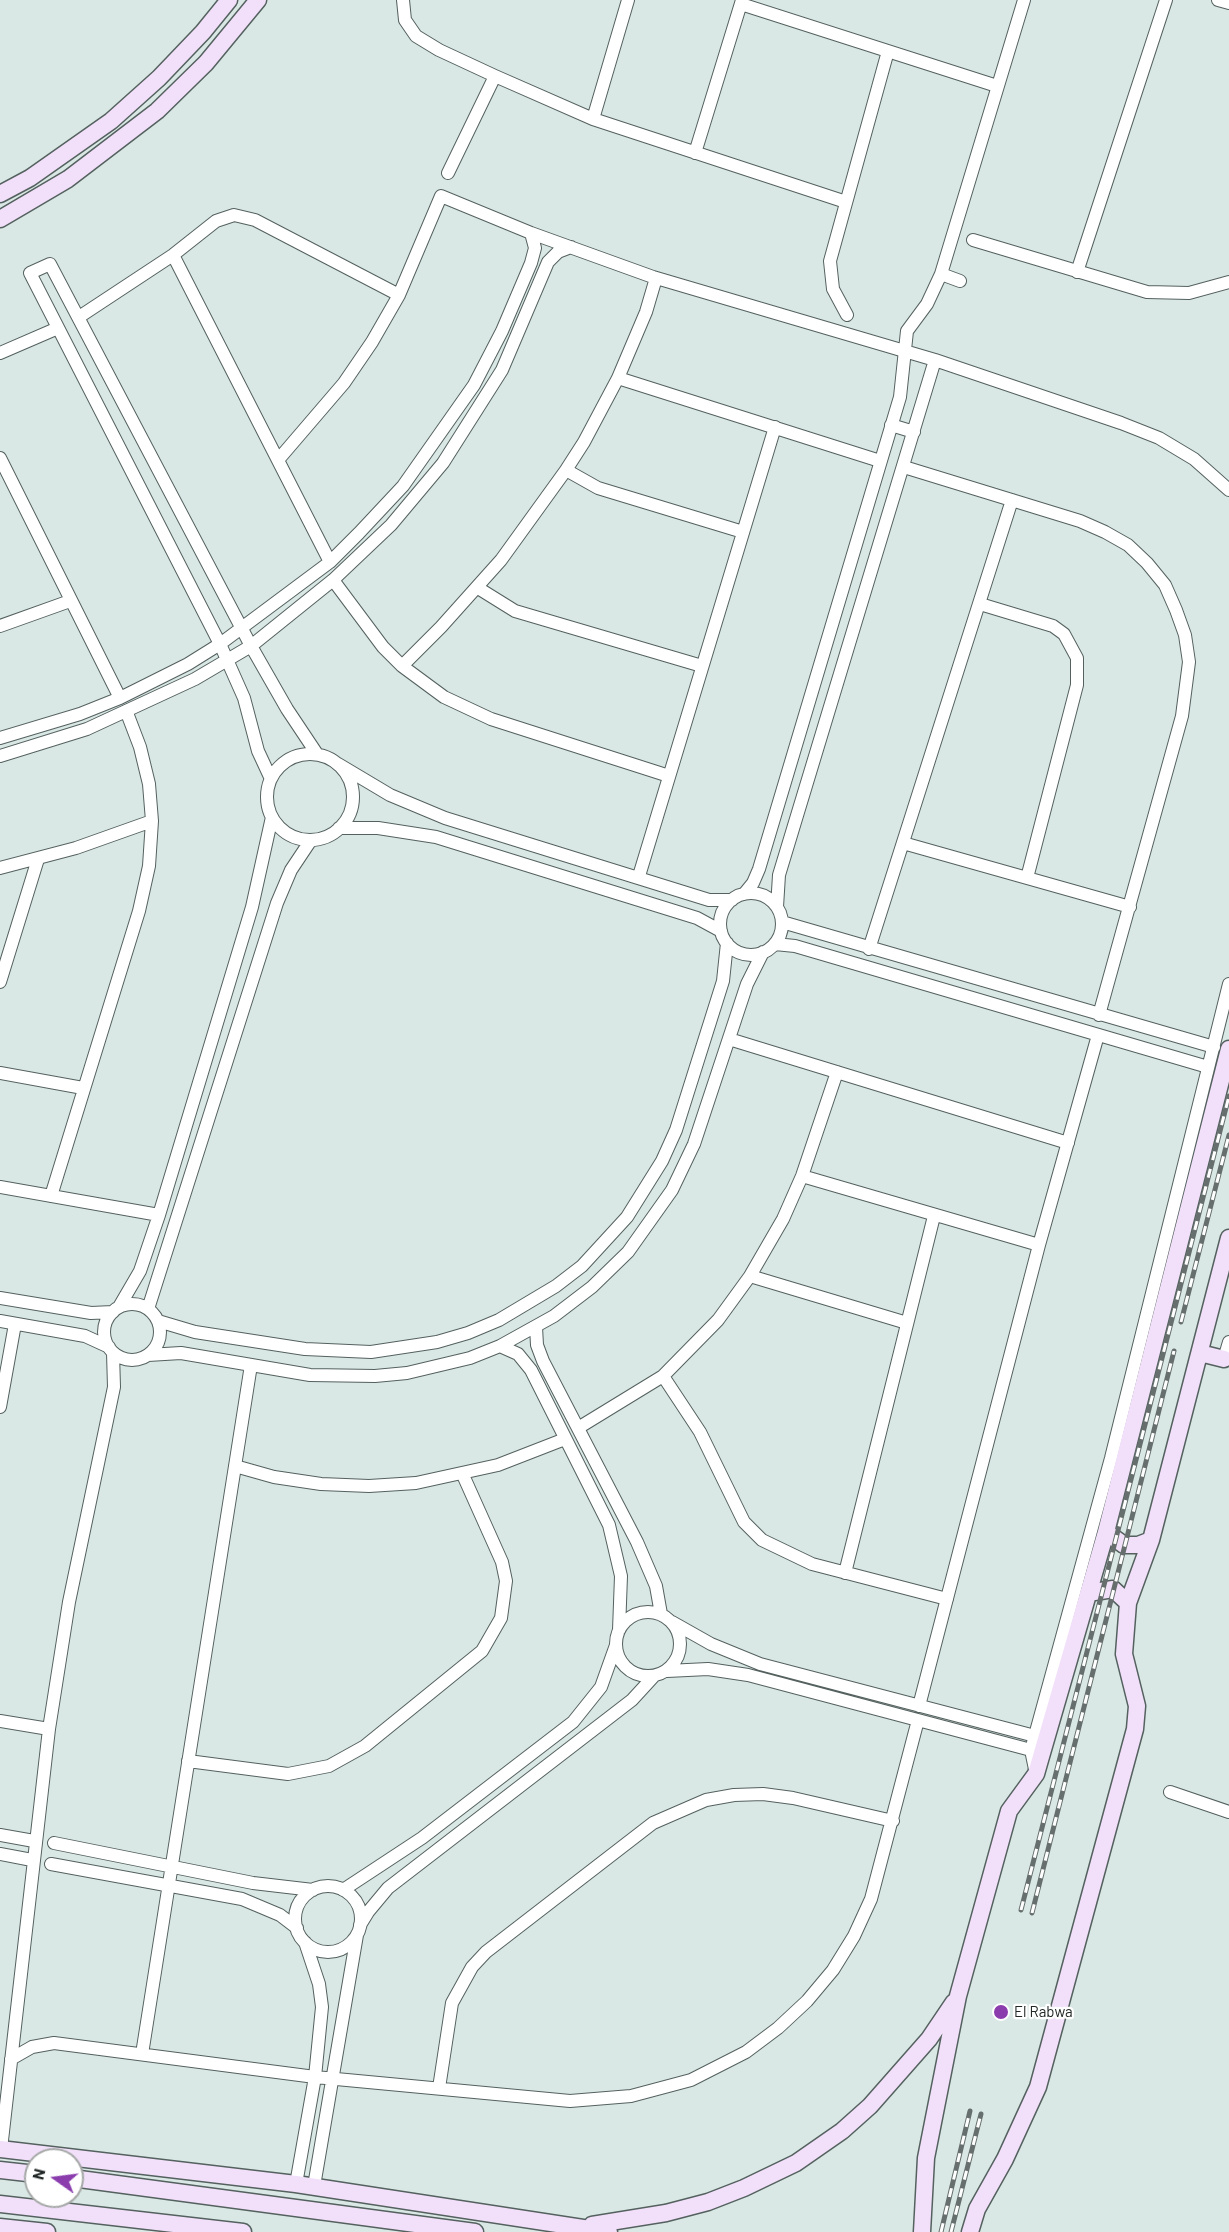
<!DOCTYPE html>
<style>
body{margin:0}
#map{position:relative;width:1229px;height:2232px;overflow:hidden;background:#d9e8e5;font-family:Barlow,sans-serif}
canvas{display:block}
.north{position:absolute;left:24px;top:2148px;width:60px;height:60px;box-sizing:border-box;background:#fff;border:2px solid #a6a9a8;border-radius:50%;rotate:284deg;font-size:16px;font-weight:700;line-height:24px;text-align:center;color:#212726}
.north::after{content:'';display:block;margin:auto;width:21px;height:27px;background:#8b3dae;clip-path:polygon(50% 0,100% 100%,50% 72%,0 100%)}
</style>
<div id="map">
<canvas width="1229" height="2232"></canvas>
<div class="north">N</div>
</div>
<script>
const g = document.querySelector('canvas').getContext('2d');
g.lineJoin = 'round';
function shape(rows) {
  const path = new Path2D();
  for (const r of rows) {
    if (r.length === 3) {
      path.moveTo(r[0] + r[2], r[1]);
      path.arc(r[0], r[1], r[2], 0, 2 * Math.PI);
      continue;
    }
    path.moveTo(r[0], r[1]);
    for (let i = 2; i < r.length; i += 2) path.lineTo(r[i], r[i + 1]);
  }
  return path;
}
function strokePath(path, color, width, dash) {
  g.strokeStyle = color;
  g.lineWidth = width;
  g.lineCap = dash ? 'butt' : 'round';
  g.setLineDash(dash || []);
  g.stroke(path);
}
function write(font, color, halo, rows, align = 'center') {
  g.font = font + ' Barlow,sans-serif';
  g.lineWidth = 4.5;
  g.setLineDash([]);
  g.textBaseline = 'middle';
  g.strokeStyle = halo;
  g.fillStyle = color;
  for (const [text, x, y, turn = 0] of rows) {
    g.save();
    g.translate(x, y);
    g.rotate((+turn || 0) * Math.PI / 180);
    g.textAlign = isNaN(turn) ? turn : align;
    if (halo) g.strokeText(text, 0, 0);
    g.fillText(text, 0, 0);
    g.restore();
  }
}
const street = shape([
 [403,0,405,20,416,36,439,50,495,76,593,119,846,202],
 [1218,0,1229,3],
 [741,4,997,86],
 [593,119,628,0],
 [695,153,742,0],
 [448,173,495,76],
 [973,240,1147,292,1189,293,1229,282],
 [173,255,330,562],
 [1077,272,1166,0],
 [941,274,960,281],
 [847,315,833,289,830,261,888,51],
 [79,317,173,255,216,221,234,215,255,220,399,295],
 [0,353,58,328],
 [618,378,880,461],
 [891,425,914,432],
 [0,458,120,698],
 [278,460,344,383,372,342,399,295,441,196,531,233,653,277,935,360,1121,423,1159,438,1194,459,1229,490],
 [904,467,1080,521,1105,532,1128,545,1147,563,1165,585,1176,610,1185,635,1189,662,1182,716,1099,1015],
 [566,470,598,488,743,532],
 [333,580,383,647,402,666,444,697,491,719,669,776],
 [478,588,515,611,702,666],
 [980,604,1053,626,1064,634,1077,658,1077,685,1027,878],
 [0,626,70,601],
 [402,666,441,627,501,560,566,470,584,442,618,378,646,312,656,278],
 [0,738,80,714,120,698,188,664,220,644,330,562,359,533,403,486,474,385,502,331,531,263,535,248,531,233],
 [310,797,43],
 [0,756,87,729,195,679,251,646,333,580,391,525,443,463,502,370,548,262,558,252,571,247],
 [338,764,390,795,445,818,709,900,732,900],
 [271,779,258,751,244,698,220,644,30,273,50,264,251,646,287,709,317,754],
 [339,828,378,828,436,837,697,918,721,931],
 [903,843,1130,907],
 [0,868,76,848,152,821],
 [639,876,775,427],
 [751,924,31],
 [744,894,753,883,759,869,900,397,907,331,927,304,941,274,1024,0],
 [777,907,779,875,935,360],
 [782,922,1214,1047],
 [775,944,795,946,1208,1067],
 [869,949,1012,500],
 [0,982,38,859],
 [729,1039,1068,1143],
 [0,1073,83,1088],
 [802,1176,1039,1245],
 [0,1187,159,1215],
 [51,1196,139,911,149,866,152,821,149,784,140,747,127,713],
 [750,1276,907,1323],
 [0,1298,91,1313,113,1312],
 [132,1332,28],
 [119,1307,140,1271,159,1215,252,907,272,817],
 [148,1309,277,903,291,870,311,840],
 [0,1321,85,1336,109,1347],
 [158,1321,195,1332,305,1349,371,1352,437,1342,468,1333,499,1320,556,1286,582,1266,627,1217,662,1161,676,1130,723,981,727,943],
 [536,1327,537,1345,543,1361,637,1542,656,1586,661,1614],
 [500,1346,518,1354,531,1370,609,1525,621,1576,619,1630],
 [148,1355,181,1353,310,1375,375,1376,407,1373,470,1358,500,1346,554,1316,592,1287,628,1252,672,1190,694,1144,747,984,763,952],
 [1224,1359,1229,1342],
 [663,1376,700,1432,744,1522,762,1540,812,1564,947,1599],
 [0,1407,15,1324],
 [578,1428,663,1376,718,1320,750,1276,783,1219,802,1176,837,1072],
 [235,1466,274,1477,321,1484,369,1486,416,1483,498,1465,565,1439],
 [845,1573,934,1216],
 [648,1644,32],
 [672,1622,711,1644,760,1664,1035,1736],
 [667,1671,708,1669,748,1675,1031,1750],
 [919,1706,1039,1245,1098,1035],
 [0,1721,49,1729],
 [188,1761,288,1774,329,1766,365,1746,482,1651,501,1618,506,1581,502,1562,463,1475],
 [1036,1774,1031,1750,1111,1458,1229,984],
 [1170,1792,1229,1812],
 [0,1835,34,1841],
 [54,1843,253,1883,313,1890],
 [0,1854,32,1860],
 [51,1864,242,1899,280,1915,297,1928],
 [328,1919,33],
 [343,1890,422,1838,573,1722,601,1687,616,1645],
 [360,1925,368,1912,388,1888,632,1700,654,1676],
 [142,2054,251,1365],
 [11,2059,32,2047,54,2043,315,2077,570,2101,631,2096,691,2080,746,2052,778,2028,807,2001,833,1970,854,1936,871,1899,918,1720],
 [439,2088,452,2003,472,1967,486,1952,653,1823,706,1800,734,1795,763,1794,793,1798,893,1821],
 [1,2149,49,1729,69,1602,114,1387,113,1353],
 [296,2184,315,2077,322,2007,319,1984,305,1942],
 [314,2186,357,1935]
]);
const secondary = shape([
 [0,194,30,178,111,121,159,78,203,32,229,0],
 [0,219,68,179,157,111,206,63,258,0],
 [1200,1353,1224,1359],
 [1106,1532,1124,1545,1138,1545,1151,1540],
 [1088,1593,1113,1589,1128,1603],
 [0,2149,296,2184,609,2232],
 [0,2170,36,2174],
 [72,2178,475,2232],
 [0,2204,243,2232],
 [592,2225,666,2213,708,2202,744,2188,796,2163,842,2131,870,2106,929,2039,954,2002],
 [0,2227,47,2232],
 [922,2232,926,2158,958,1996,1009,1811,1036,1774,1040,1760,1106,1532,1229,1049],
 [970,2232,977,2209,1005,2159,1038,2087,1135,1729,1137,1706,1124,1654,1128,1603,1151,1540,1229,1238]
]);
strokePath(street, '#54615f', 14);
strokePath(secondary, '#54615f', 19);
strokePath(street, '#fff', 12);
strokePath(secondary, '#f2e0fa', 16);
const rail = shape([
 [1181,1322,1229,1135],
 [1021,1910,1229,1096],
 [1032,1913,1174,1351],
 [941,2232,970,2111],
 [951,2232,981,2114]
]);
strokePath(rail, '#666f6d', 5);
strokePath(rail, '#fff', 3, [9]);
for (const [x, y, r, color] of [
 [1001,2012,8,"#8b3dae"]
]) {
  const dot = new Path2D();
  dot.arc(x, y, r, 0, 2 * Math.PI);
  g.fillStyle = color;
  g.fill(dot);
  strokePath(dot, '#fff', 2);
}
write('15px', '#212726', '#fff', [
 ["El Rabwa",1014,2012]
], 'left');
</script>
